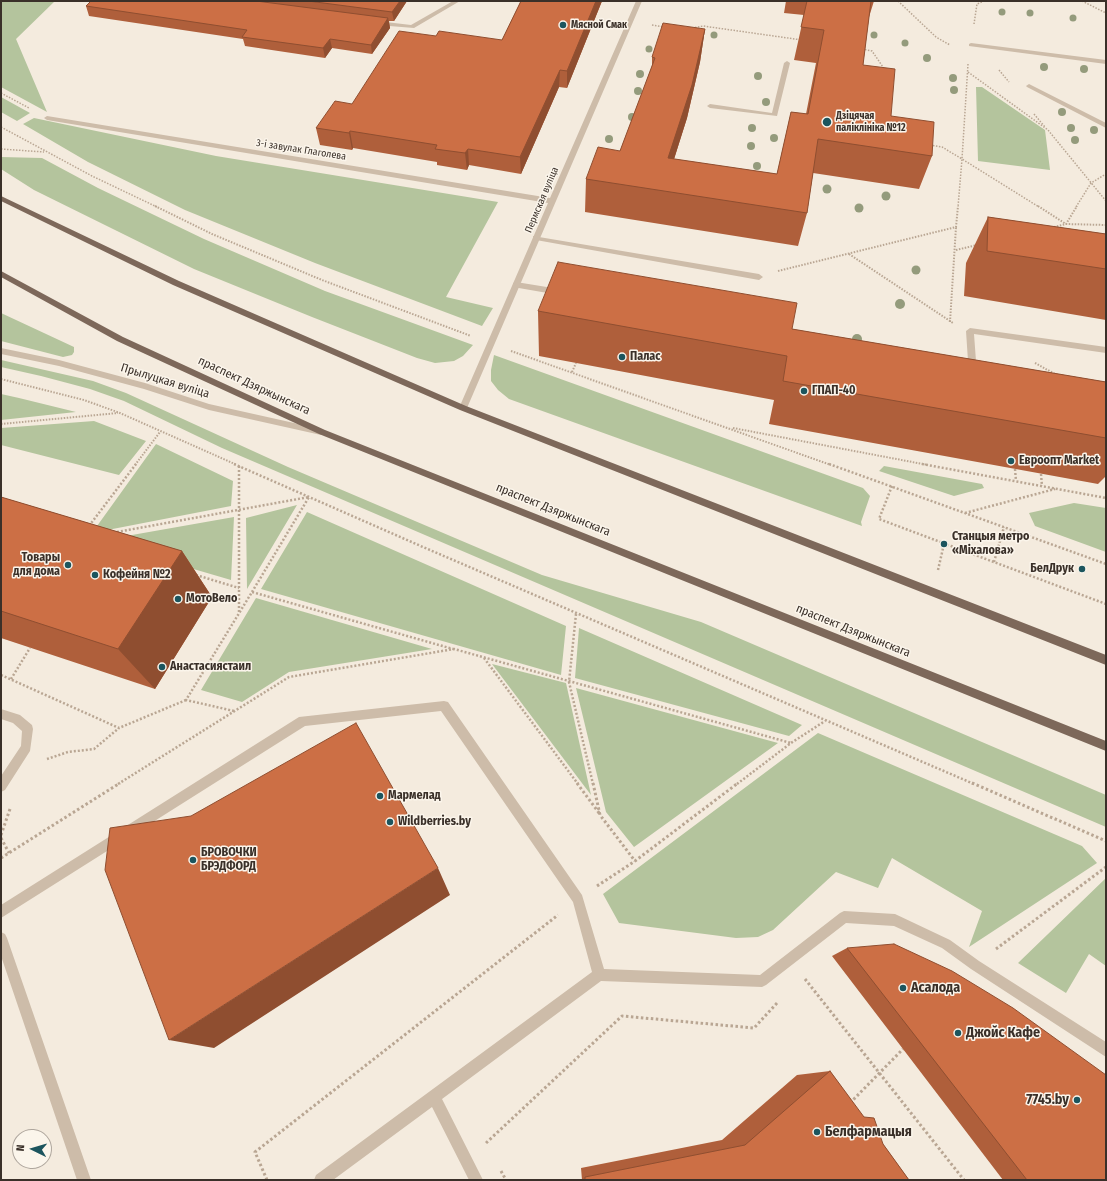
<!DOCTYPE html>
<meta charset="utf-8">
<style>
body{margin:0}
#map{position:relative;width:1107px;height:1181px;overflow:hidden;background:#f4ebde;font-family:"Fira Sans Condensed",sans-serif}
canvas{display:block}
.frame{position:absolute;inset:0;border:2px solid #3a3029;pointer-events:none}
.north{position:absolute;left:12px;top:1129px;width:40px;height:40px;box-sizing:border-box;background:#fbf5eb;border:1px solid #aea69d;border-radius:50%;rotate:275deg;font-size:11px;font-weight:700;line-height:16px;text-align:center;color:#3a3029}
.north::after{content:'';display:block;margin:auto;width:14px;height:18px;background:#1c555e;clip-path:polygon(50% 0,100% 100%,50% 72%,0 100%)}
</style>
<div id="map">
<canvas width="1107" height="1181"></canvas>
<div class="frame"></div>
<div class="north">N</div>
</div>
<script>
const g = document.querySelector('canvas').getContext('2d');
g.lineJoin = 'round';
function fill(path, color) {
  g.fillStyle = color;
  g.fill(path, 'evenodd');
}
function shape(rows) {
  const path = new Path2D();
  for (const r of rows) {
    path.moveTo(r[0], r[1]);
    for (let i = 2; i < r.length; i += 2) path.lineTo(r[i], r[i + 1]);
  }
  return path;
}
function strokePath(path, color, width, dash) {
  g.strokeStyle = color;
  g.lineWidth = width;
  g.lineCap = dash ? 'butt' : 'round';
  g.setLineDash(dash || []);
  g.stroke(path);
}
function write(font, color, halo, rows, align = 'center') {
  g.font = font + ' "Fira Sans Condensed",sans-serif';
  g.lineWidth = 3;
  g.setLineDash([]);
  g.textBaseline = 'middle';
  g.strokeStyle = halo;
  g.fillStyle = color;
  for (const [text, x, y, turn = 0] of rows) {
    g.save();
    g.translate(x, y);
    g.rotate((+turn || 0) * Math.PI / 180);
    g.textAlign = isNaN(turn) ? turn : align;
    if (halo) g.strokeText(text, 0, 0);
    g.fillText(text, 0, 0);
    g.restore();
  }
}
fill(shape([
 [1,1,55,1,16,39,47,112,1,87],
 [976,87,982,87,1045,130,1050,170,978,161],
 [1,97,30,113,17,121,1,112],
 [34,118,216,156,498,202,446,297,493,308,482,326,315,263,185,210,88,162,23,124],
 [1,157,42,158,98,188,204,239,325,291,473,345,463,356,454,361,435,363,417,358,312,317,194,269,34,190,1,169],
 [1,313,74,347,74,352,72,355,63,357,1,341],
 [494,355,863,488,870,496,861,522,862,526,509,399,498,390,491,381,491,370],
 [1,360,93,381,126,393,288,467,542,575,701,622,1106,795,1106,827,222,448,124,401,90,389,41,376,1,367],
 [1,394,19,398,76,412,1,420],
 [94,421,146,441,119,475,1,445,1,428],
 [156,444,233,481,231,506,92,533],
 [884,466,982,484,984,488,954,496,879,471],
 [1074,503,1106,508,1106,552,1035,526,1029,513],
 [297,505,247,589,246,518],
 [307,512,566,626,561,675,261,589],
 [234,517,231,580,98,541],
 [256,598,432,649,289,672,242,702,201,690],
 [579,628,802,725,789,736,575,678],
 [492,664,566,683,591,795],
 [576,688,778,743,634,847,606,812],
 [818,733,1082,846,1097,863,969,947,982,911,892,858,878,888,836,872,773,930,758,937,736,938,619,923,603,894],
 [1106,878,1106,966,1089,954,1066,993,1018,963]
]), '#b4c49d');
strokePath(shape([
 [898,1,936,37,950,45],
 [1082,1,1106,13],
 [974,24,977,4,984,1],
 [652,25,665,27],
 [692,28,703,26,802,40],
 [862,49,872,51,885,70],
 [968,64,962,159,1039,207],
 [999,70,1009,82],
 [968,72,1048,130,1106,201],
 [1,93,29,108],
 [1034,114,1045,127],
 [1,127,92,176,157,207],
 [930,145,942,147,962,159,958,207],
 [1,149,44,152],
 [1076,207,1091,183,1106,174]
]), '#b9a693', 1.5, [1.5, 1.5]);
strokePath(shape([
 [155,206,212,234,322,280,471,336],
 [1038,206,1066,224,1106,225],
 [1054,227,1066,224,1077,206],
 [956,250,977,245],
 [849,254,953,323],
 [778,271,956,227,958,206],
 [950,322,956,227],
 [511,351,831,465],
 [1035,363,1055,374],
 [572,372,576,363],
 [1,379,84,400,120,413,237,465],
 [1,424,118,413],
 [733,428,928,465],
 [135,465,160,432]
]), '#b9a693', 2, [1.5, 1.5]);
strokePath(shape([
 [234,464,423,547,974,784],
 [829,464,1106,564],
 [922,464,1106,498],
 [239,466,239,613],
 [1015,469,1016,481],
 [1041,474,1042,486],
 [892,486,879,519,1106,604],
 [965,513,1055,489],
 [89,526,136,464],
 [117,532,309,497,252,592],
 [994,562,1004,527],
 [938,570,944,544],
 [196,575,239,588],
 [576,614,569,682,593,784],
 [484,658,578,784],
 [1,675,119,728,186,700],
 [11,679,30,648],
 [234,711,186,700,252,592,453,649],
 [47,759,68,752,94,749,119,728],
 [118,784,289,677,454,649,791,743],
 [737,784,791,743,825,721]
]), '#b9a693', 2.5, [2, 2]);
strokePath(shape([
 [577,783,599,813],
 [593,783,600,815,635,861],
 [972,783,1106,841],
 [1,835,10,809],
 [1,838,9,853],
 [1,858,120,783],
 [597,886,635,861,738,783],
 [996,949,1106,867],
 [805,979,964,1180],
 [850,1103,903,1049],
 [486,1143,622,1016,754,1028,778,1002],
 [501,1171,506,1180],
 [267,1180,255,1152,558,915]
]), '#b9a693', 3, [2.5, 2.5]);
fill(shape([
 [971,43,1106,60,1106,64,969,46,969,44,971,43],
 [787,61,790,63,777,116,710,108,707,106,710,104,772,113,784,63,787,61],
 [1029,84,1106,123,1106,128,1027,87,1026,86,1029,84],
 [533,236,759,274,763,277,759,280,536,240,533,240,533,236],
 [516,282,559,289,563,292,559,295,513,287,513,283,516,282],
 [970,328,1106,347,1106,353,974,334,976,361,972,364,968,361,966,331,970,328],
 [444,701,448,702,582,895,604,969,760,975,840,913,844,911,895,914,950,940,979,961,1106,1042,1106,1057,971,969,942,948,894,926,846,923,766,985,762,987,601,981,442,1099,483,1180,469,1180,432,1107,333,1180,314,1180,316,1175,592,972,573,902,441,711,305,726,1,918,1,905,299,717,444,701],
 [1,709,20,715,32,725,33,729,30,751,5,790,1,792,1,776,21,746,22,731,13,723,1,719,1,709],
 [1,932,5,934,7,938,91,1180,77,1180,1,956,1,932]
]), '#cdbca9');
fill(shape([
 [453,1,460,1,414,28,377,25,374,23,377,21,411,25,453,1],
 [636,1,642,1,467,408,463,411,459,408,548,203,47,120,44,118,47,116,550,198,636,1],
 [1,348,59,360,145,383,209,404,321,429,325,432,321,435,209,410,144,389,59,366,1,354,1,348]
]), '#cdbca9');
fill(shape([
 [1,196,179,281,466,406,1106,655,1106,665,460,410,173,285,1,201,1,196],
 [1,271,123,337,325,430,1106,741,1106,751,319,434,117,341,1,277,1,271]
]), '#7d685a');
g.fillStyle = '#949b7c';
for (const [x, y, r] of [
 [1002,12,3.5],
 [1030,13,3.5],
 [1073,18,3.5],
 [714,35,3.5],
 [874,35,3.5],
 [905,43,3.5],
 [649,49,3.5],
 [927,58,4],
 [1044,67,4],
 [1084,69,4],
 [640,74,4],
 [758,76,4],
 [953,78,4],
 [954,90,4],
 [638,91,4],
 [766,102,4],
 [1062,112,4],
 [632,117,4],
 [752,128,4],
 [1071,128,4],
 [1094,130,4],
 [774,138,4],
 [609,139,4],
 [1075,140,4],
 [751,146,4],
 [757,166,4],
 [827,189,4.5],
 [886,196,4.5],
 [859,208,4.5],
 [916,270,4.5],
 [900,304,5],
 [857,339,5]
]) {
  g.beginPath();
  g.arc(x, y, r, 0, 2 * Math.PI);
  g.fill();
}
fill(shape([
 [91,1,407,1,394,21,389,21,390,28,372,54,332,48,325,58,245,46,243,39,89,16,86,6],
 [521,1,602,1,567,88,559,87,521,174,469,165,467,170,437,165,437,162,353,148,352,150,320,145,316,128,352,104,436,36,502,40],
 [786,1,874,1,869,17,863,65,891,116,932,156,919,189,813,173,807,213,798,246,585,212,586,179,620,151,652,66,652,57,705,29,700,62,687,118,674,159,777,174,791,112,806,114,816,63,794,60,804,15,784,13],
 [988,217,1106,234,1106,320,964,296,966,263],
 [538,311,792,329,1106,382,1106,476,1098,484,769,424,774,400,539,356],
 [1,497,182,551,212,597,155,689,1,638],
 [847,948,1106,1180,1003,1180,832,956],
 [830,1071,909,1180,582,1180,581,1168,722,1140,797,1075]
]), '#af5f3b');
fill(shape([
 [400,1,407,1,394,21,392,12],
 [596,1,602,1,567,88,567,71],
 [388,18,390,28,372,54,371,45],
 [705,29,700,62,687,118,664,191,668,158],
 [330,39,332,48,325,58,323,48],
 [560,70,559,87,521,174,520,157],
 [350,131,353,148,352,150,349,133],
 [468,149,469,165,467,170,465,153],
 [182,551,212,597,155,689,118,649],
 [438,868,450,895,214,1048,169,1040]
]), '#8f4e30');
const building = shape([
 [91,1,256,1,388,18,371,45,330,39,323,48,242,37,247,30,86,6,91,1],
 [308,1,400,1,392,12,308,1],
 [521,1,596,1,567,71,560,70,520,157,468,149,465,153,435,149,437,145,350,131,349,133,316,128,335,101,352,104,399,31,436,36,439,31,502,40,521,1],
 [807,1,871,1,863,65,895,69,891,116,934,122,932,156,818,139,807,213,586,179,598,147,620,151,655,58,652,57,663,23,705,29,692,85,668,158,777,174,791,112,808,114,824,30,801,27,807,1],
 [988,217,1106,234,1106,269,987,251,988,217],
 [558,262,797,303,792,329,1106,382,1106,438,783,381,787,356,538,311,558,262],
 [1,497,182,551,118,649,1,611,1,497],
 [356,723,438,868,169,1040,105,870,110,828,191,816,356,723],
 [894,944,952,971,1013,1008,1106,1075,1106,1180,1027,1180,847,948,894,944],
 [830,1071,864,1117,874,1118,883,1144,909,1180,585,1180,585,1177,745,1145,830,1071]
]);
fill(building, '#cc6f45');
strokePath(building, '#8f4e30', 1);
for (const [x, y, r, color] of [
 [563,25,4,"#1c555e"],
 [827,122,5,"#1c555e"],
 [622,357,4,"#1c555e"],
 [804,391,4,"#1c555e"],
 [1011,461,4,"#1c555e"],
 [944,544,4,"#1c555e"],
 [68,565,4,"#1c555e"],
 [1082,569,4,"#1c555e"],
 [95,575,4,"#1c555e"],
 [178,599,4,"#1c555e"],
 [162,667,4,"#1c555e"],
 [380,796,4,"#1c555e"],
 [390,822,4,"#1c555e"],
 [193,860,4,"#1c555e"],
 [903,988,4,"#1c555e"],
 [958,1033,4,"#1c555e"],
 [1077,1100,4,"#1c555e"],
 [817,1132,4,"#1c555e"]
]) {
  const dot = new Path2D();
  dot.arc(x, y, r, 0, 2 * Math.PI);
  g.fillStyle = color;
  g.fill(dot);
  strokePath(dot, '#fbf5eb', 1.5);
}
write('bold 10px', '#3a3029', '#fbf5eb', [
 ["Мясной Смак",571,25],
 ["Дзіцячая",836,116],
 ["паліклініка №12",836,128]
], 'left');
write('10px', '#3a3029', '#fbf5eb', [
 ["3-і завулак Глаголева",301,150,9],
 ["Пермская вуліца",542,200,-67]
]);
write('bold 12px', '#3a3029', '#fbf5eb', [
 ["Палас",630,357],
 ["ГПАП-40",812,391],
 ["Евроопт Market",1019,461],
 ["Станцыя метро",952,537],
 ["«Міхалова»",952,551],
 ["Товары",60,558,"right"],
 ["для дома",60,572,"right"],
 ["БелДрук",1074,569,"right"],
 ["Кофейня №2",103,575],
 ["МотоВело",186,599],
 ["Анастасиястаил",170,667],
 ["Мармелад",388,796],
 ["Wildberries.by",398,822],
 ["БРОВОЧКИ",201,853],
 ["БРЭДФОРД",201,867]
], 'left');
write('12px', '#3a3029', '#fbf5eb', [
 ["Прылуцкая вуліца",165,381,17],
 ["праспект Дзяржынскага",254,386,25],
 ["праспект Дзяржынскага",553,510,22],
 ["праспект Дзяржынскага",853,631,22]
]);
write('bold 14px', '#3a3029', '#fbf5eb', [
 ["Асалода",911,988],
 ["Джойс Кафе",966,1033],
 ["7745.by",1069,1100,"right"],
 ["Белфармацыя",825,1132]
], 'left');
</script>
